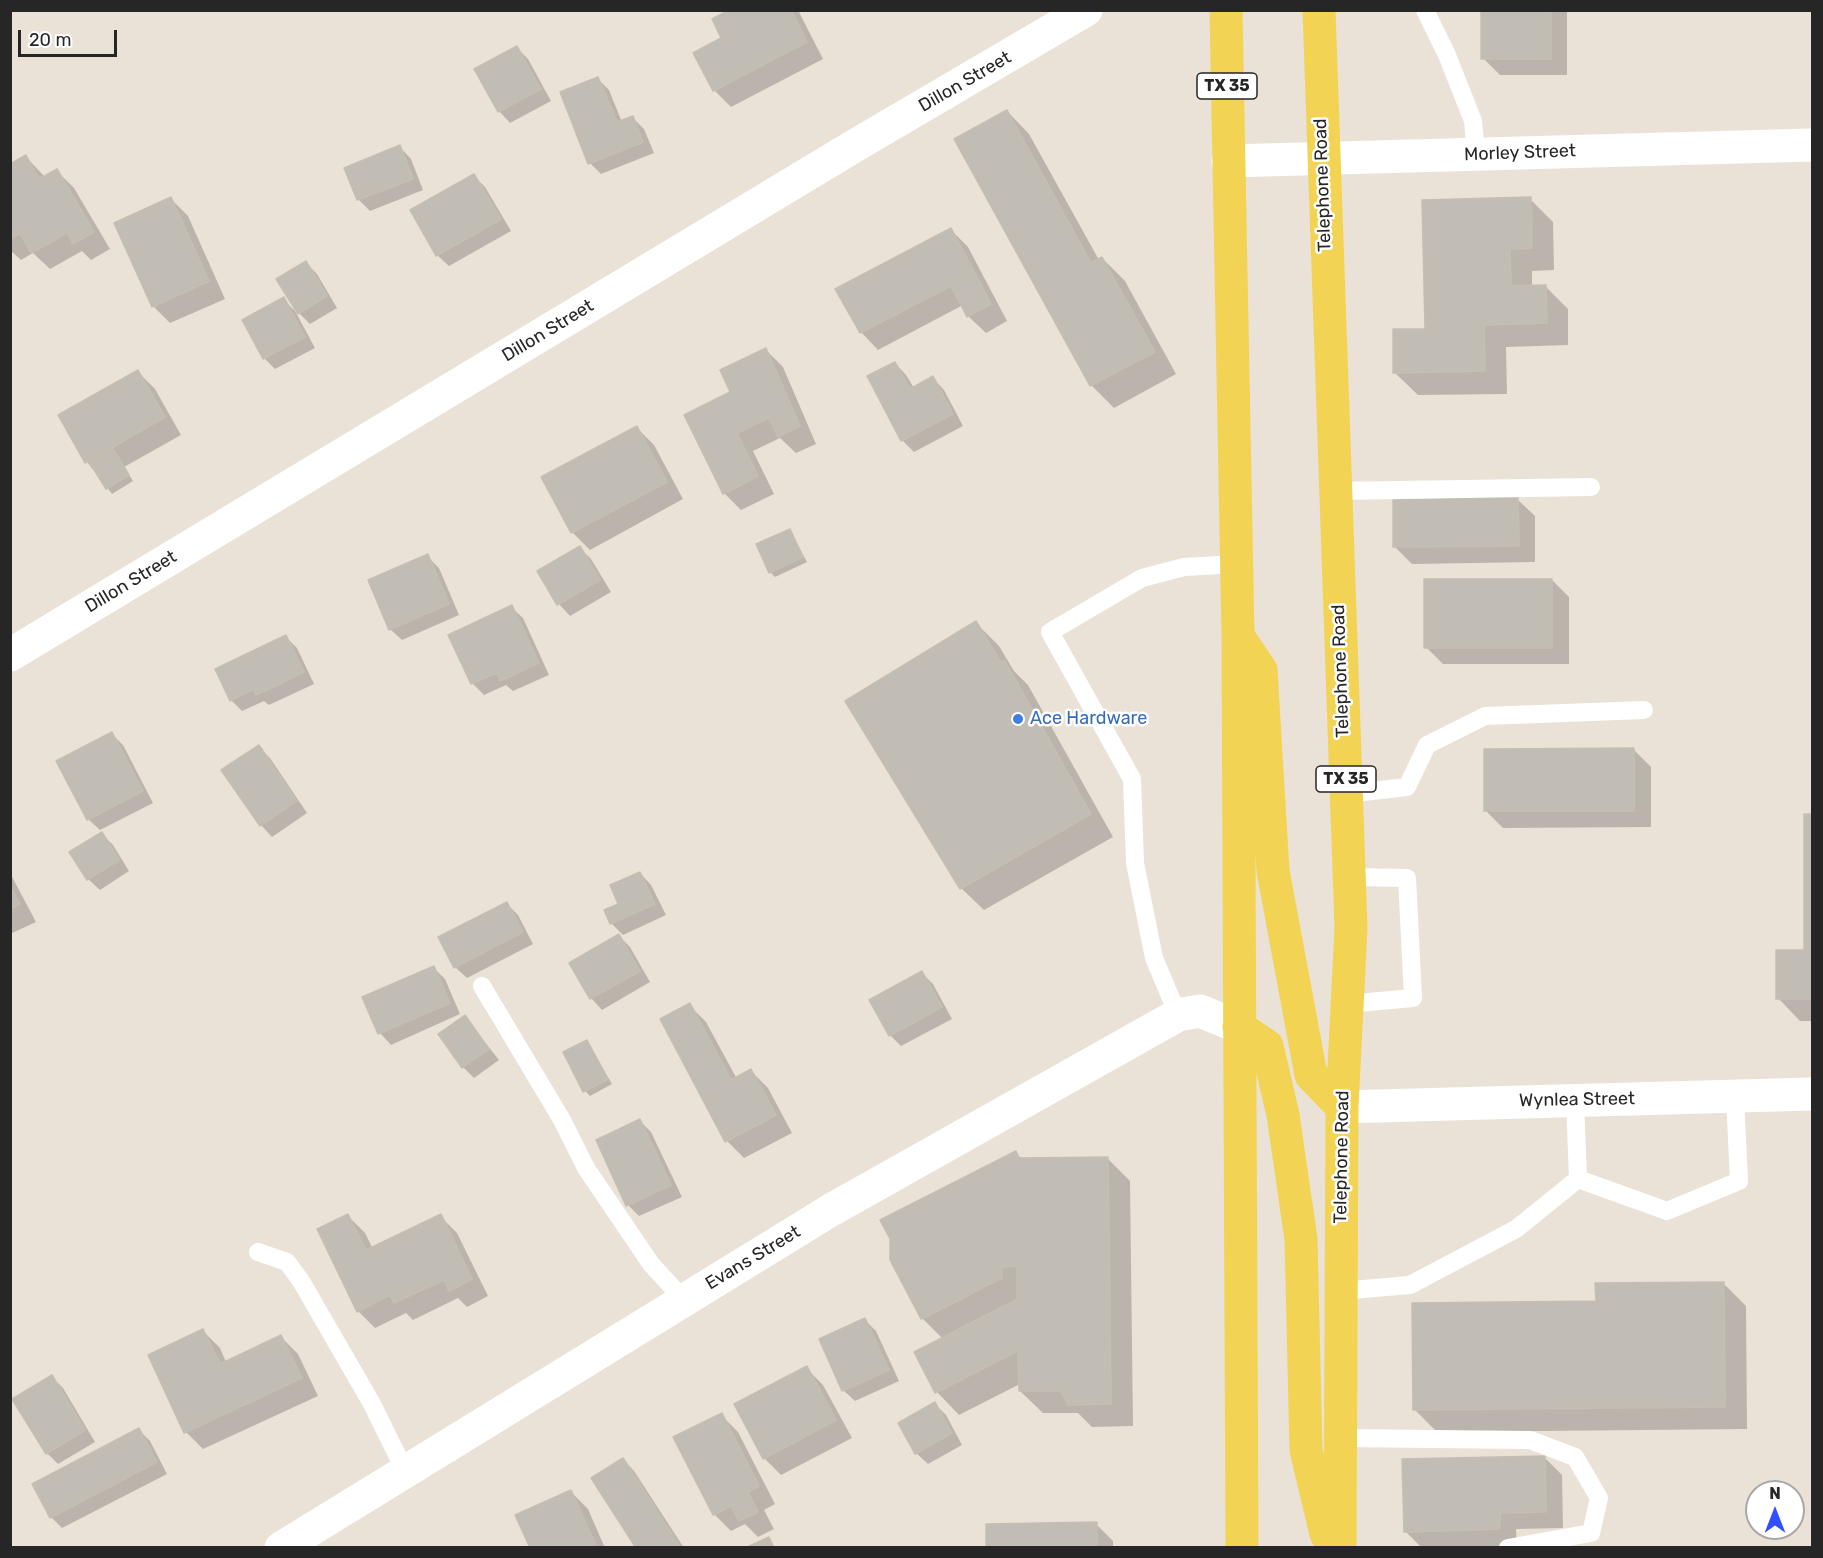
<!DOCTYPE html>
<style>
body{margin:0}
#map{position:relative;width:1823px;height:1558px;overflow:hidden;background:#eae2d7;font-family:Rubik,sans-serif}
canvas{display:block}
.frame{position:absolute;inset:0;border:12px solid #262626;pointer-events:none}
.north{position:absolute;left:1745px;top:1480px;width:60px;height:60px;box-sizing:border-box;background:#fff;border:2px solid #a8a8a8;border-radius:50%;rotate:0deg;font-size:16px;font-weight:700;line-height:24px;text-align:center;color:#262626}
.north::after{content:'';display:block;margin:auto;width:21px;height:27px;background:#314ffd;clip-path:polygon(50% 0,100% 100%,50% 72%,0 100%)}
.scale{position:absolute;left:18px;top:30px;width:99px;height:27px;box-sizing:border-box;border:3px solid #262626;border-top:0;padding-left:8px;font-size:18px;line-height:21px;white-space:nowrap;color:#262626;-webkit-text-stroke:4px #fff;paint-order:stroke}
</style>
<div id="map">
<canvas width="1823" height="1558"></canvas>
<div class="frame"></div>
<div class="north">N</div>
<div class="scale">20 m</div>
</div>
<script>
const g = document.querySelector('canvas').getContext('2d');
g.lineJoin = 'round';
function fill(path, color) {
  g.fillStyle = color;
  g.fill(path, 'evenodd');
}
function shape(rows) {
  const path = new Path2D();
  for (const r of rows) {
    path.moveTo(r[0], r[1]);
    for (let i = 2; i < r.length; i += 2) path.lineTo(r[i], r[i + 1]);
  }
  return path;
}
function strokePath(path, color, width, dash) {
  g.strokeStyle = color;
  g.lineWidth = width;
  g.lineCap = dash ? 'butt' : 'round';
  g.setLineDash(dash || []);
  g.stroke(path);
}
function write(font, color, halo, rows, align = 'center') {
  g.font = font + ' Rubik,sans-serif';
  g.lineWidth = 5;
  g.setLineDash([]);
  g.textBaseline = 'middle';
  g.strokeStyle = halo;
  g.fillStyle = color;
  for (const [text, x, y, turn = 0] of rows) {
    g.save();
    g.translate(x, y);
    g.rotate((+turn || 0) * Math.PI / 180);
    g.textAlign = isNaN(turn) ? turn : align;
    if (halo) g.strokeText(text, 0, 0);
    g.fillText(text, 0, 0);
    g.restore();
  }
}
fill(shape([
 [732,10,798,10,823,59,731,107,714,90,723,38],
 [1483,10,1567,10,1567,75,1500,75,1483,58],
 [517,48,528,59,551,101,510,123,499,111],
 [598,79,609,90,622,122,632,117,644,129,654,153,601,174,590,163],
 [1007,111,1029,134,1099,260,1102,258,1125,281,1176,374,1114,408,1092,386,956,139],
 [400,147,411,159,423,190,370,211,358,199],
 [26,157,45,177,57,171,74,188,110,249,91,260,82,251,50,269,33,253,21,260,10,250,10,166],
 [474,176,485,187,511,231,449,266,437,255],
 [171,199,188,216,225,299,170,323,153,306],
 [1530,199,1553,222,1554,270,1532,271,1532,287,1545,286,1568,309,1568,345,1506,347,1507,394,1418,395,1395,373],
 [951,230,968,247,1007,321,986,333,968,316,963,305,878,350,861,332],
 [306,263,317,274,337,308,310,324,299,313],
 [283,299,295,311,315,348,275,369,264,358],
 [766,350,783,367,816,444,796,453,780,438,753,451,774,494,741,510,724,493,732,393],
 [895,363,906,375,914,388,933,378,944,390,963,426,914,452,902,440],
 [138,372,155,389,181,435,124,467,133,481,112,494,87,462],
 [637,428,654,445,683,499,590,550,573,533,543,478],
 [1517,499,1535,516,1535,562,1412,564,1395,547],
 [790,531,807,562,775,577,770,572],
 [579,547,591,559,611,592,570,616,559,604,539,572],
 [427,556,439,568,459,615,402,640,390,629],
 [1552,580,1569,597,1569,664,1443,664,1426,647],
 [511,607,523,618,549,675,513,691,506,685,484,695,472,683],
 [976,623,999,646,1014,671,1028,685,1113,837,984,910,961,888],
 [286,637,297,648,314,684,269,705,264,701,242,711,231,700],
 [112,734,123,745,153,803,100,830,88,819],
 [258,746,270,758,307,813,272,837,261,825],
 [1634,750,1651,767,1651,827,1503,828,1486,811],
 [1805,816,1812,816,1812,1021,1800,1021,1778,998,1806,951],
 [102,834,113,845,129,871,100,890,88,879],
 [10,873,36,922,10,934],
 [640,873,651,885,666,915,623,935,611,923],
 [506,903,518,915,533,944,467,978,455,967],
 [618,935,630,947,650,982,602,1010,591,998],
 [434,968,445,979,460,1014,391,1045,380,1033],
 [922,973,933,984,952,1019,901,1046,890,1035],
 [689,1005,706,1022,737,1079,751,1071,768,1088,792,1133,744,1158,727,1141],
 [465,1017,499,1060,474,1078,463,1067],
 [587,1042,612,1084,590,1096,585,1091],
 [640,1121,651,1132,682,1197,639,1216,628,1205],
 [1016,1153,1022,1159,1107,1158,1130,1181,1133,1426,1092,1427,1078,1413,1043,1413,1020,1391,1020,1384,959,1415,937,1392,916,1353,943,1339,922,1318,892,1260],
 [348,1216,365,1233,373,1249,440,1216,457,1233,488,1296,467,1307,458,1298,413,1320,406,1313,375,1328,358,1311],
 [1723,1283,1746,1306,1747,1429,1437,1432,1414,1409],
 [865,1320,876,1331,899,1381,855,1401,843,1390],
 [203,1331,220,1348,226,1362,281,1337,298,1354,318,1396,203,1449,186,1432],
 [806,1368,823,1385,852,1438,781,1475,764,1458],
 [52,1377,63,1388,95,1442,58,1464,47,1453],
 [935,1404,946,1415,962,1445,928,1464,916,1453],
 [721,1415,738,1432,775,1504,764,1510,774,1529,758,1537,745,1524,731,1531,714,1514],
 [139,1430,150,1441,167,1474,62,1528,51,1517],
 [1544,1457,1562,1475,1563,1528,1516,1529,1517,1546,1448,1548,1422,1548,1405,1531],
 [623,1459,634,1471,684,1548,638,1548],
 [571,1492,588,1509,605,1548,531,1548],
 [1096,1524,1113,1541,1113,1548,987,1548]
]), '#0003');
const building = shape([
 [729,10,791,10,807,42,713,91,693,53,721,38,712,19,729,10],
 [1481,10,1551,10,1551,59,1481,59,1481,10],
 [517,46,541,89,498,112,474,69,517,46],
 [598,77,617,122,633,116,643,142,588,164,560,92,598,77],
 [1007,110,1091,263,1102,257,1155,352,1090,386,954,139,1007,110],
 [400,145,413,179,357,200,344,168,400,145],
 [26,155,39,179,57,169,94,232,73,244,67,233,31,253,20,233,10,239,10,164,26,155],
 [474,174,501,219,436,256,410,210,474,174],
 [171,197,209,281,152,307,114,223,171,197],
 [1531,197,1532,248,1510,249,1511,286,1546,285,1547,323,1484,325,1485,371,1393,373,1393,329,1425,329,1422,200,1531,197],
 [951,228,991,304,967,317,951,286,860,333,835,289,951,228],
 [306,261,327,296,298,314,276,279,306,261],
 [284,297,305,337,263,359,242,320,284,297],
 [766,348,800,426,778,437,769,418,737,433,758,476,723,494,684,415,730,392,720,370,766,348],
 [895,362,910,389,933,376,953,414,901,441,867,376,895,362],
 [138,370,165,417,85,463,58,415,138,370],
 [637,426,667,482,571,533,541,477,637,426],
 [113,449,129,475,106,489,90,463,113,449],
 [1518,497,1519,546,1393,547,1393,500,1518,497],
 [790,529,803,557,769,573,756,544,790,529],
 [580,546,600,580,557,605,537,571,580,546],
 [428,554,449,604,389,630,368,580,428,554],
 [1424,579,1552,579,1552,648,1424,648,1424,579],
 [512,605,539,663,500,681,497,673,471,684,448,635,512,605],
 [976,621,1001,663,1005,661,1091,814,960,889,845,701,976,621],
 [286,635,304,672,256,695,254,689,230,701,215,669,286,635],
 [112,732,143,791,87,820,56,761,112,732],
 [259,745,297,801,260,826,221,770,259,745],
 [1634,748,1634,811,1484,811,1484,749,1634,748],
 [1804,814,1812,814,1812,999,1776,999,1776,950,1804,950,1804,814],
 [102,832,119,860,87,880,69,852,102,832],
 [640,872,655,904,610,924,604,910,618,904,610,885,640,872],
 [10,886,20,904,10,909,10,886],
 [507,902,523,932,454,968,438,937,507,902],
 [619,934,640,971,590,999,569,963,619,934],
 [434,966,450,1003,378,1034,362,997,434,966],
 [922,971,942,1007,889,1036,869,1000,922,971],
 [690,1003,731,1080,751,1069,776,1115,725,1142,660,1019,690,1003],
 [465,1015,489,1049,462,1068,438,1034,465,1015],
 [587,1040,608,1079,583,1092,563,1052,587,1040],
 [640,1119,671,1185,626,1206,596,1140,640,1119],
 [1016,1151,1019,1158,1108,1157,1111,1404,1068,1405,1061,1391,1019,1391,1018,1351,935,1393,914,1352,1017,1300,1017,1266,1002,1267,1002,1278,921,1319,890,1260,890,1239,880,1220,1016,1151],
 [348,1214,366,1250,441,1214,472,1279,449,1291,444,1280,394,1303,390,1295,357,1312,317,1229,348,1214],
 [1724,1282,1725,1407,1413,1410,1412,1303,1596,1301,1595,1283,1724,1282],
 [865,1318,889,1370,842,1391,819,1339,865,1318],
 [203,1329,220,1364,281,1335,302,1378,184,1433,148,1355,203,1329],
 [807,1366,836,1420,763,1459,734,1404,807,1366],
 [52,1375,85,1430,46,1454,12,1399,52,1375],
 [935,1402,952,1433,915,1454,898,1423,935,1402],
 [722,1413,759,1486,748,1492,758,1512,739,1521,731,1506,713,1515,673,1437,722,1413],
 [139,1428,157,1462,50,1518,32,1484,139,1428],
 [1545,1456,1546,1512,1500,1513,1500,1529,1404,1532,1402,1459,1545,1456],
 [623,1458,681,1548,636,1548,591,1478,623,1458],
 [571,1490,597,1548,530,1548,515,1515,571,1490],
 [1097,1522,1097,1548,986,1548,986,1524,1097,1522],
 [769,1537,774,1548,745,1548,769,1537]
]);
fill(building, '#c1bcb4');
strokePath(building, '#c5beb1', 1.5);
strokePath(shape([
 [1425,10,1447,55,1473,121,1476,154],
 [1335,491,1591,487],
 [1346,794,1407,787,1427,745,1485,716,1644,710],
 [482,986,562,1120,586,1168,651,1264,684,1300],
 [1347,1004,1413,998,1407,878,1350,877],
 [1178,1015,1154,958,1135,863,1132,779,1050,632,1142,578,1184,567,1237,564],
 [1578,1179,1667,1211,1739,1181,1735,1097],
 [258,1252,287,1262,301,1281,372,1404,405,1471],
 [1340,1291,1410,1285,1516,1229,1578,1179,1575,1100],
 [1338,1438,1530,1440,1575,1457,1599,1498,1591,1533,1508,1548]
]), '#fff', 18);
strokePath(shape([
 [1228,161,1812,145],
 [10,655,856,145,1086,10],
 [1342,1107,1812,1094],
 [281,1548,831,1210,1178,1015,1200,1011,1239,1027]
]), '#fff', 33);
strokePath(shape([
 [1226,10,1238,636,1242,1548],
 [1319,10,1351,928,1342,1107,1340,1548],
 [1238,636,1261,670,1273,871,1311,1075,1342,1107],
 [1239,1027,1267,1046,1283,1115,1301,1239,1306,1450,1326,1534]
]), '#f3d353', 33);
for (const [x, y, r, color] of [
 [1018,719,6,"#3f7fe0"]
]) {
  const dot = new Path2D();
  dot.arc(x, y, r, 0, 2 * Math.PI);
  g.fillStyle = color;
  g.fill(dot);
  strokePath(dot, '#fff', 2);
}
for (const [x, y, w] of [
 [1227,86,60],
 [1346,779,60]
]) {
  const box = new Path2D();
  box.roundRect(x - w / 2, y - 13, w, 26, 4.5);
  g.fillStyle = '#fff';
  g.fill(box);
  strokePath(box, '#262626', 1.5);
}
write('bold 16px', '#262626', null, [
 ["TX 35",1227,86],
 ["TX 35",1346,779]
]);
write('18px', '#262626', '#fff', [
 ["Dillon Street",965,82,-30],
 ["Morley Street",1520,153,-2],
 ["Telephone Road",1323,185,-92],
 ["Dillon Street",548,331,-31],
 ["Dillon Street",131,582,-31],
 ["Telephone Road",1341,671,-92],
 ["Wynlea Street",1577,1100,-1],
 ["Telephone Road",1342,1157,-89],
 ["Evans Street",753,1258,-31]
]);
write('18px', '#366cbe', '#fff', [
 ["Ace Hardware",1030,719]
], 'left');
</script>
